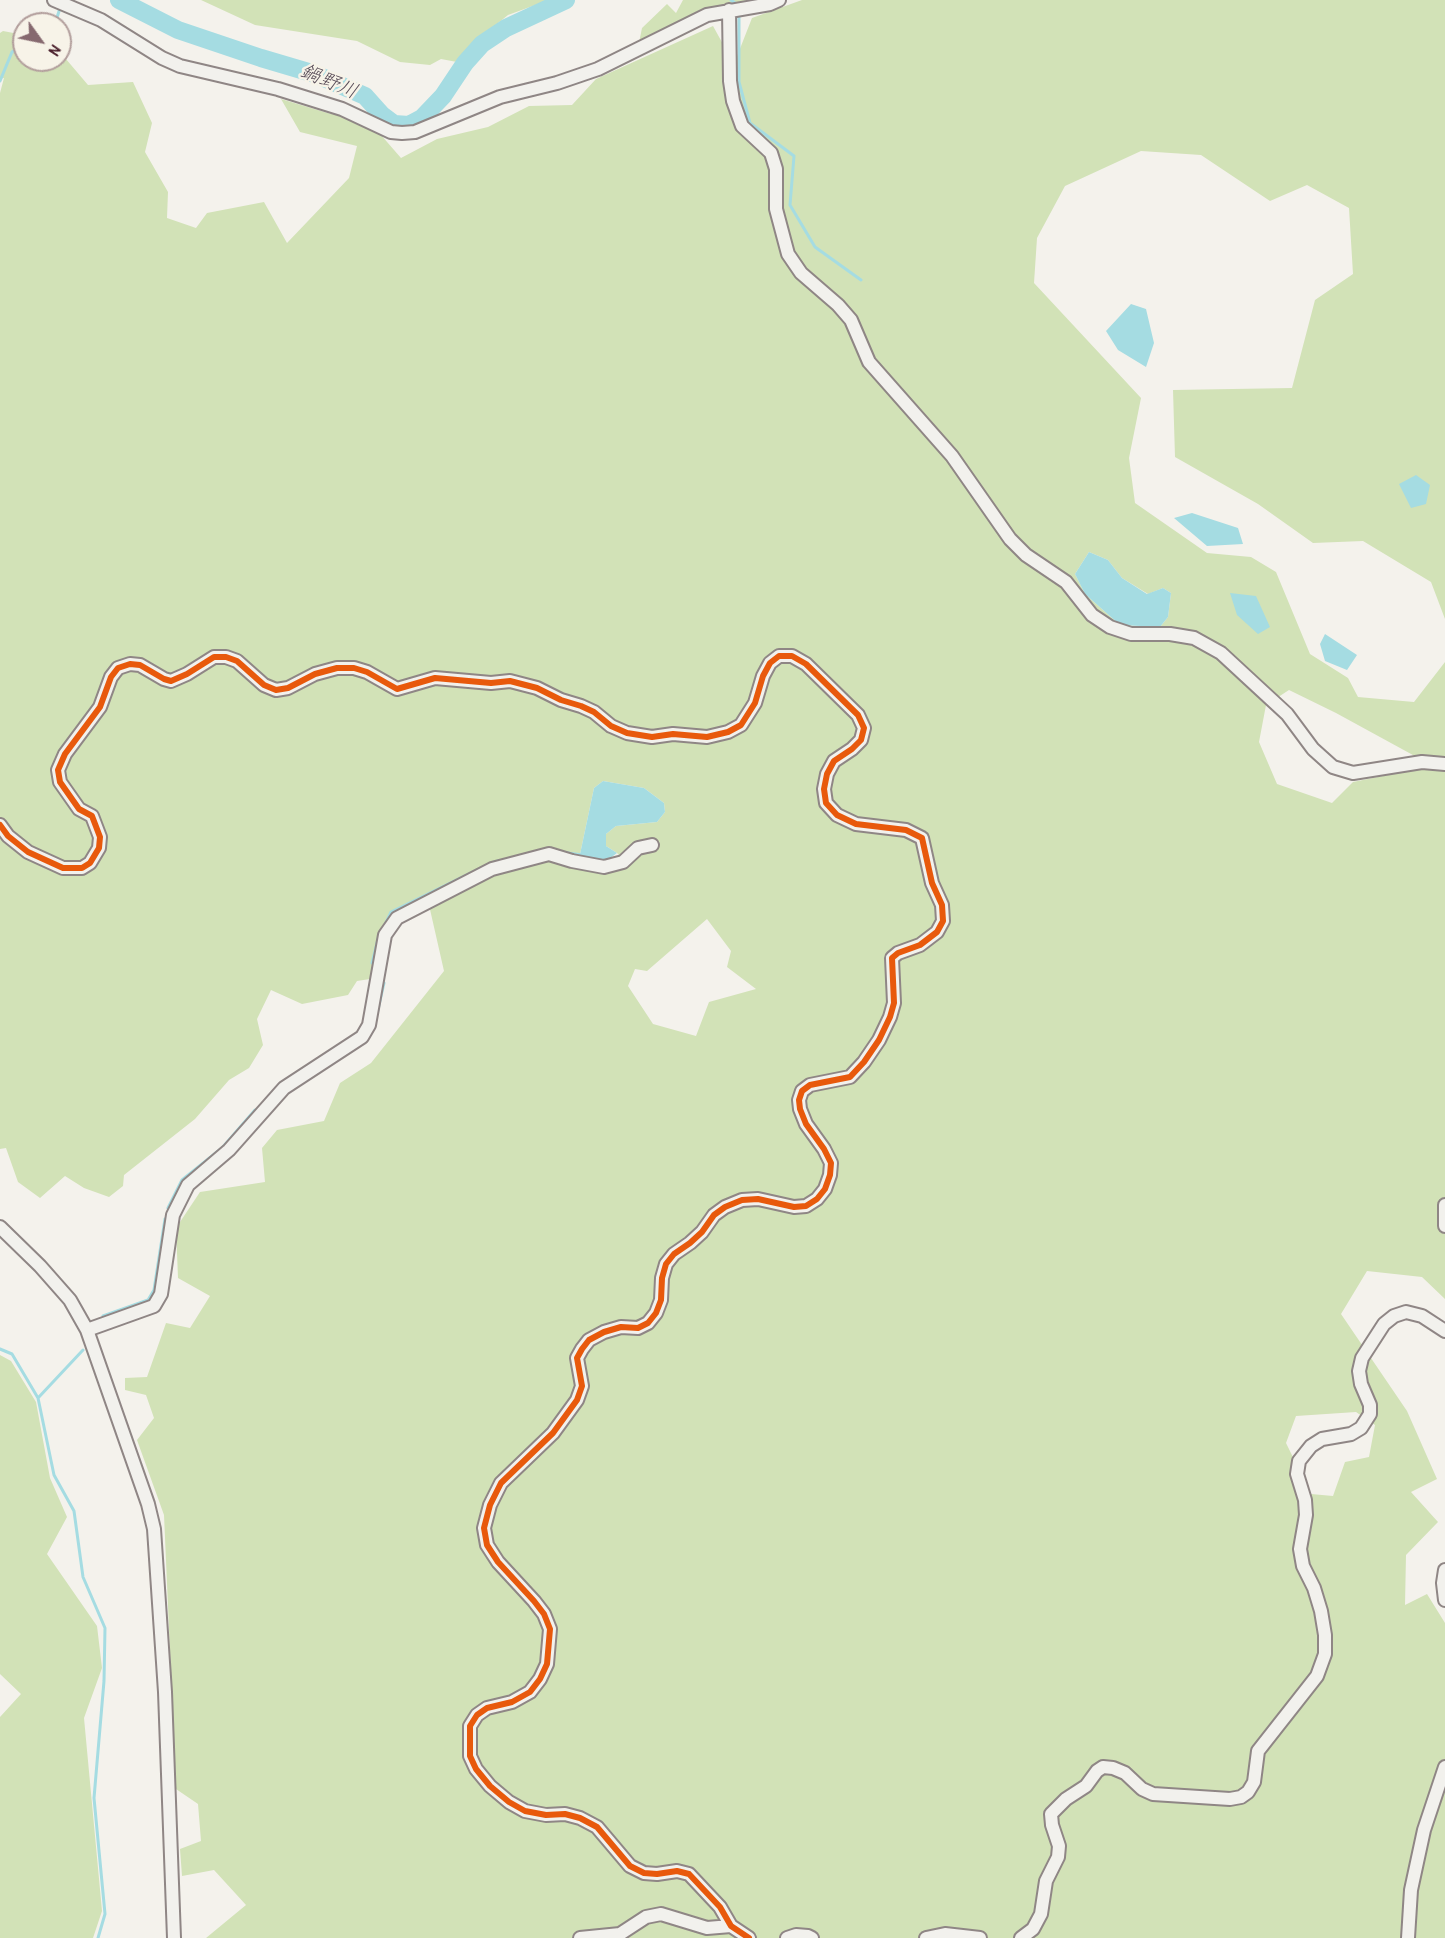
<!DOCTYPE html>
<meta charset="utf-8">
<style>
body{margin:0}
#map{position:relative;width:1445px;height:1938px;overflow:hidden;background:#f4f2ec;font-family:"Patrick Hand",sans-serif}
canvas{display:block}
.north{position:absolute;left:12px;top:12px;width:60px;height:60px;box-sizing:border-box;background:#f7f3e8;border:2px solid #b29e9c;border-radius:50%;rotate:123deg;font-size:16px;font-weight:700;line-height:24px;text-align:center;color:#4a1f2b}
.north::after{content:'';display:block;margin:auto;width:21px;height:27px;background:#86696f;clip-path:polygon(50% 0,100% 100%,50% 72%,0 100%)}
</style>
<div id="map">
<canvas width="1445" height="1938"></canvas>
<div class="north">N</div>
</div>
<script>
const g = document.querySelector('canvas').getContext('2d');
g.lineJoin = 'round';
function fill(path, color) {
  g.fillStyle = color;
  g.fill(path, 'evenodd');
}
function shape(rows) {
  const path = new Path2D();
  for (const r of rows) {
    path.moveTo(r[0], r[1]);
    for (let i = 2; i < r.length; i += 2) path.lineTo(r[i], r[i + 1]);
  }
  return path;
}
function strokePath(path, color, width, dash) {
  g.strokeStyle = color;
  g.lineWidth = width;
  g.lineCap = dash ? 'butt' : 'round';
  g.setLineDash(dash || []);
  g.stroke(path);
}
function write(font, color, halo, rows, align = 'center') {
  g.font = font + ' "Patrick Hand","Klee One",sans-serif';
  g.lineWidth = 5;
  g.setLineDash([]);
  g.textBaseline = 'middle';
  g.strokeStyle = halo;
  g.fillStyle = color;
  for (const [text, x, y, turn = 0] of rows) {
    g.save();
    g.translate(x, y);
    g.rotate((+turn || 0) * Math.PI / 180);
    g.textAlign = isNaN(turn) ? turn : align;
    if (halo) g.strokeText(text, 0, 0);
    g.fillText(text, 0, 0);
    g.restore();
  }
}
fill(shape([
 [201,0,549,0,508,15,476,41,457,62,441,59,430,65,400,62,357,41,255,25],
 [683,0,750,0,705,8,639,43,642,28,667,4,676,13],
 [802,0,1445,0,1445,619,1431,582,1363,541,1313,543,1258,504,1175,457,1173,390,1292,388,1315,300,1353,274,1349,208,1307,185,1270,201,1201,155,1141,151,1065,186,1037,238,1034,283,1141,398,1129,458,1135,503,1207,553,1251,557,1276,572,1310,654,1348,678,1358,697,1414,702,1445,662,1445,1299,1422,1277,1367,1271,1341,1314,1407,1411,1437,1479,1411,1492,1438,1522,1406,1555,1405,1605,1427,1594,1445,1623,1445,1938,206,1938,246,1905,214,1870,182,1876,180,1849,201,1841,198,1804,176,1789,164,1515,137,1440,154,1418,146,1395,125,1390,125,1378,147,1377,166,1323,190,1328,210,1296,178,1278,176,1228,200,1192,265,1182,262,1148,277,1130,324,1121,340,1083,371,1063,444,971,429,905,493,873,547,858,608,872,629,865,617,853,606,846,606,834,616,826,657,822,665,812,664,803,644,788,603,781,594,788,579,859,553,851,492,865,425,900,394,913,377,942,370,979,357,981,348,995,302,1004,271,990,257,1019,263,1045,249,1068,229,1080,195,1119,124,1175,123,1186,109,1197,84,1188,65,1176,40,1198,18,1182,6,1148,0,1149,0,93,4,78,0,79,0,33,3,31,24,35,24,60,60,60,60,52,88,85,133,82,152,123,145,152,168,192,167,218,196,228,207,213,264,202,287,243,349,178,357,146,300,132,281,99,331,114,349,115,381,135,401,158,437,139,488,127,529,106,572,105,596,79,713,26,734,64,752,18],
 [1089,552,1108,560,1122,578,1148,594,1163,588,1171,593,1168,617,1160,627,1120,625,1085,594,1075,574],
 [1289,690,1336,713,1433,766,1353,782,1332,803,1277,784,1259,742,1266,705],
 [707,919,731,951,727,967,756,989,709,1002,696,1036,653,1024,628,986,635,969,647,971],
 [1356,1412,1375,1425,1369,1457,1345,1462,1333,1496,1311,1494,1286,1443,1296,1416],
 [0,1355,11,1361,36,1402,50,1478,67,1517,47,1554,97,1626,102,1668,84,1718,102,1911,93,1938,0,1938,0,1717,21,1694,0,1674]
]), '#d2e2b7');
fill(shape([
 [1131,304,1146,309,1154,343,1146,367,1118,350,1106,331],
 [1416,475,1430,485,1426,504,1411,508,1399,484],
 [1192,513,1238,528,1243,544,1207,546,1174,518],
 [1089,552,1108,560,1122,578,1147,594,1163,588,1171,593,1168,617,1160,627,1120,625,1085,594,1075,574],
 [1230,593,1256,596,1270,627,1258,634,1237,615],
 [1325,634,1357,655,1347,670,1325,661,1320,644],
 [603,781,644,788,664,803,665,812,657,822,616,826,606,834,606,846,617,853,605,862,579,859,594,788]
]), '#a5dce2');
strokePath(shape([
 [731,0,735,3],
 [739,13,739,82,750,123,794,156,790,205,815,247,861,280],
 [55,24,60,8],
 [0,81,12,52,24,44],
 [560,852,583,855],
 [383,929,391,912,491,863,498,861],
 [372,963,379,935],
 [377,1014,384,983],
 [168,1208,182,1180,222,1148,255,1110],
 [103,1316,148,1300,154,1290,165,1219],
 [0,1349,12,1354,38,1398,54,1475,74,1511,83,1577,105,1628,104,1681,94,1798,105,1914,98,1938],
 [38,1398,83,1350]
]), '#a5dce2', 3);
strokePath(shape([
 [119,0,178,30,261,58,315,74,365,96,382,115,394,124,409,125,422,118,443,96,465,63,482,44,506,28,566,0]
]), '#a5dce2', 18);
const minor = shape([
 [54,0,101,20,162,58,180,66,278,89,342,109,391,132,402,133,415,132,500,97,557,83,598,69,707,15,770,4,779,0],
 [729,10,730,81,733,101,742,126,771,153,776,169,776,209,788,254,801,273,838,305,851,320,869,362,952,456,1010,539,1026,555,1066,582,1092,615,1110,627,1131,634,1170,634,1194,638,1221,653,1287,714,1313,749,1333,767,1353,773,1422,762,1445,764],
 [0,825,8,836,28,852,63,868,82,868,90,863,99,848,100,837,92,816,79,809,60,782,58,770,65,754,100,707,111,677,118,668,130,664,140,665,164,679,171,681,187,674,214,657,226,657,237,661,264,685,276,690,288,688,315,674,337,668,354,668,367,672,397,689,435,678,491,683,510,681,537,688,561,700,581,706,594,712,611,726,627,733,652,737,673,734,707,737,728,732,741,725,755,703,763,676,770,663,779,656,792,656,806,664,858,715,864,728,861,740,852,749,834,761,827,774,824,789,826,803,837,815,856,824,906,830,922,838,932,883,942,905,943,921,937,932,920,945,898,953,892,958,894,1003,890,1017,879,1040,864,1062,850,1077,810,1085,802,1091,799,1100,800,1109,806,1124,824,1149,831,1163,830,1175,825,1189,817,1199,806,1206,794,1207,758,1199,742,1200,725,1207,714,1215,702,1232,690,1243,674,1254,666,1264,662,1278,661,1300,656,1313,648,1323,638,1328,621,1327,604,1332,589,1340,582,1349,577,1358,582,1386,577,1400,553,1433,501,1483,490,1505,484,1528,487,1545,498,1562,534,1601,544,1614,550,1629,547,1664,540,1679,530,1692,512,1702,487,1708,477,1715,470,1726,470,1756,476,1769,490,1786,509,1802,525,1811,546,1815,565,1814,580,1818,597,1827,630,1866,644,1873,657,1874,677,1871,689,1874,720,1907,731,1926,749,1938],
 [1445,1205,1445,1226],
 [0,1227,40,1266,70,1300,87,1330,148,1504,154,1529,165,1692,174,1938],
 [87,1330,154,1306,161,1294,173,1215,188,1185,229,1150,284,1088,362,1037,369,1025,385,935,397,918,492,869,549,854,572,861,604,867,623,862,638,848,652,845],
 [1445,1570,1443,1583,1445,1600],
 [580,1938,620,1934,646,1917,661,1914,707,1928,731,1926],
 [787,1938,796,1935,808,1936,812,1938],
 [926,1938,945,1934,980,1938],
 [1021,1938,1033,1929,1041,1914,1046,1881,1058,1857,1059,1846,1052,1825,1051,1814,1066,1799,1086,1786,1097,1771,1103,1767,1113,1768,1125,1773,1142,1789,1153,1794,1230,1799,1241,1797,1248,1792,1254,1782,1258,1751,1317,1676,1325,1654,1325,1635,1321,1611,1314,1588,1303,1566,1300,1549,1306,1515,1305,1500,1297,1474,1299,1461,1311,1446,1322,1439,1351,1434,1361,1428,1370,1414,1370,1405,1361,1384,1359,1371,1362,1358,1384,1324,1394,1316,1406,1312,1422,1316,1445,1331],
 [1408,1938,1411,1890,1424,1830,1445,1767]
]);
strokePath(minor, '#8f8685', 16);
strokePath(minor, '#f2f1ed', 12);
strokePath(shape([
 [0,825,8,836,28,852,63,868,82,868,90,863,99,848,100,837,92,816,79,809,60,782,58,770,65,754,100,707,111,677,118,668,130,664,140,665,164,679,171,681,187,674,214,657,226,657,237,661,264,685,276,690,288,688,315,674,337,668,354,668,367,672,397,689,435,678,491,683,510,681,537,688,561,700,581,706,594,712,611,726,627,733,652,737,673,734,707,737,728,732,741,725,755,703,763,676,770,663,779,656,792,656,806,664,858,715,864,728,861,740,852,749,834,761,827,774,824,789,826,803,837,815,856,824,906,830,922,838,932,883,942,905,943,921,937,932,920,945,898,953,892,958,894,1003,890,1017,879,1040,864,1062,850,1077,810,1085,802,1091,799,1100,800,1109,806,1124,824,1149,831,1163,830,1175,825,1189,817,1199,806,1206,794,1207,758,1199,742,1200,725,1207,714,1215,702,1232,690,1243,674,1254,666,1264,662,1278,661,1300,656,1313,648,1323,638,1328,621,1327,604,1332,589,1340,582,1349,577,1358,582,1386,577,1400,553,1433,501,1483,490,1505,484,1528,487,1545,498,1562,534,1601,544,1614,550,1629,547,1664,540,1679,530,1692,512,1702,487,1708,477,1715,470,1726,470,1756,476,1769,490,1786,509,1802,525,1811,546,1815,565,1814,580,1818,597,1827,630,1866,644,1873,657,1874,677,1871,689,1874,720,1907,731,1926,749,1938]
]), '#e8590c', 6);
write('italic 20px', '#584c58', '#f7f3e8', [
 ["鍋野川",329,82,23]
]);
</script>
